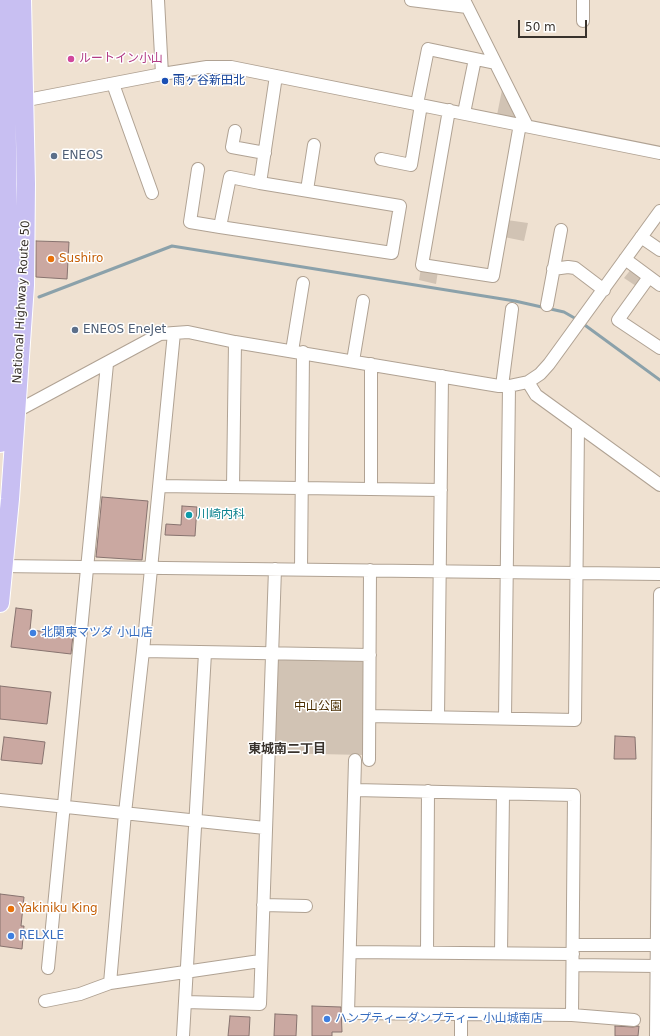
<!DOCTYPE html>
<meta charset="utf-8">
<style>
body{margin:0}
#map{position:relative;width:660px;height:1036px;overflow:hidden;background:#efe1d1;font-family:"DejaVu Sans",sans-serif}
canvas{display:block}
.scale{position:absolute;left:518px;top:20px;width:69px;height:18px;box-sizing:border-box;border:2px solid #38322c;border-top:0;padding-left:5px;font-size:12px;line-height:14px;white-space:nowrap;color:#38322c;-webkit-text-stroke:3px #fff;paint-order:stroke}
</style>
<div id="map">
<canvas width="660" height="1036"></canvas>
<div class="scale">50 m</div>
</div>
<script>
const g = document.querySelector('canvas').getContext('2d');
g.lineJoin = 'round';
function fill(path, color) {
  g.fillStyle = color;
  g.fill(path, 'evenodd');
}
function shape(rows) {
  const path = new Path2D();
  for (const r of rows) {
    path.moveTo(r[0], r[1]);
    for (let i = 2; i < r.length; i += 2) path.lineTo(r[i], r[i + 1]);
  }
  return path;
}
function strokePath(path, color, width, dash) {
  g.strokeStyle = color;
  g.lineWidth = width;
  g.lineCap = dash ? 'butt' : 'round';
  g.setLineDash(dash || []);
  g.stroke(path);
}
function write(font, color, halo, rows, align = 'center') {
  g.font = font + ' "DejaVu Sans","Noto Sans JP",sans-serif';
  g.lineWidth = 3;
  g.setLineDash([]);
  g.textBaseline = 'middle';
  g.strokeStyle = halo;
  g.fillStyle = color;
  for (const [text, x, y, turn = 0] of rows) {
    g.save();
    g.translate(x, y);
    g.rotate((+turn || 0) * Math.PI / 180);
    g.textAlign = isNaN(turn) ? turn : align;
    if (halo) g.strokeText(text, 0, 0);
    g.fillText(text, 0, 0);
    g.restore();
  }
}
fill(shape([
 [502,90,520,120,497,115],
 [507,220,528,223,524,241,504,237],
 [421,268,438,271,436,284,419,280],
 [632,268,644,277,636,286,624,278],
 [279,658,364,659,364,755,272,753,274,661]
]), '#d1c3b4');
strokePath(shape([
 [39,297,172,246,515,301,564,312,578,320],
 [582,323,660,380]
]), '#8ba1aa', 3);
const building = shape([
 [36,241,69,242,67,279,36,277,36,241],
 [102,497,148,501,142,560,96,557,102,497],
 [182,506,197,507,195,536,165,535,166,524,181,525,182,506],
 [16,608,32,610,30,630,73,635,71,654,11,647,16,608],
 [0,686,51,692,47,724,0,719,0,686],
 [615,736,635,737,636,759,614,759,615,736],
 [4,737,45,742,42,764,1,760,4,737],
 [0,894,24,897,21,926,24,926,22,949,0,946,0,894],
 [312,1006,341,1007,342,1032,332,1032,332,1036,312,1036,312,1006],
 [275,1014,297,1015,296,1036,274,1036,275,1014],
 [230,1016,250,1017,249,1036,228,1036,230,1016],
 [615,1026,633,1027,639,1026,638,1036,615,1036,615,1026]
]);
fill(building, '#caa8a1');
strokePath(building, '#87736f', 1);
const minor = shape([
 [158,0,162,74],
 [411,0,467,7],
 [464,0,527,126],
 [583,21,583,0],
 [113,84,152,193],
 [17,102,162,74,207,67,231,67,660,153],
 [417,104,428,49,495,63],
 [449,110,422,265,493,276,520,124],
 [464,113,475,59],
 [235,131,232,147,265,153],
 [381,159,411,165,421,105],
 [198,169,190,222,220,227],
 [260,183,400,206,392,253,220,227,230,177,260,183,276,76],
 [307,190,314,145],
 [641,237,660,250],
 [625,259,660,285],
 [553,269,568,267,575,268,604,290],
 [649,277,618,320,660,348],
 [547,305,561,230],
 [292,351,303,283],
 [353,361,363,301],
 [371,364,371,489],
 [528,382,536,395,660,485],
 [502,386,512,309],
 [17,411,160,334,188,332,235,342,499,386,509,386,528,382,540,374,549,364,660,211],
 [159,486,441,490],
 [233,487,235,342],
 [0,566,660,574],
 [301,569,303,352],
 [143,651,370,655],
 [370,716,575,720,578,426],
 [438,717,442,376],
 [505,718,509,386],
 [355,760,348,1013,572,1015,634,1020],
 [369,760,370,570],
 [355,790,574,795,572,1015],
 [0,800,265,828],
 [263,905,306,906],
 [573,945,656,945],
 [350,952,573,954],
 [427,952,428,791],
 [501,953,503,794],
 [573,965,657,966],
 [48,968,107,364],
 [110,983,125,813,143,651,174,333],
 [45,1001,80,994,110,983,260,961],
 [185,1002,260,1004,275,569],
 [183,1036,205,653],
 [461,1036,461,1015],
 [656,1036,660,594]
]);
const highway = shape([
 [0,443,9,295,5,0],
 [0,603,10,499,25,285,26,184,22,0]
]);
strokePath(minor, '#b0a293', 14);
strokePath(highway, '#fff', 20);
strokePath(minor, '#fff', 12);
strokePath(highway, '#c8bff2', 18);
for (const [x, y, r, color] of [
 [71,59,4,"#d1479c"],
 [165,81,4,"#1a4fb4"],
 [54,156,4,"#5c6f8a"],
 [51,259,4,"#e8710a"],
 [75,330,4,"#5c6f8a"],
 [189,515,4,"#0f9aa8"],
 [33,633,4,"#3f7fe0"],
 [11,909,4,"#e8710a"],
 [11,936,4,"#3f7fe0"],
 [327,1019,4,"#3f7fe0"]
]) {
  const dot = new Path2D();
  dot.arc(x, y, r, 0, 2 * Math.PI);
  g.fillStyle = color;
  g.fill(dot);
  strokePath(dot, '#fff', 1.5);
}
write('12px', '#b23c85', '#fff', [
 ["ルートイン小山",79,59]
], 'left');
write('12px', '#164399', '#fff', [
 ["雨ヶ谷新田北",173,81]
], 'left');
write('12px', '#4e5e75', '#fff', [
 ["ENEOS",62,156],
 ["ENEOS EneJet",83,330]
], 'left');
write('12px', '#c56008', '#fff', [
 ["Sushiro",59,259],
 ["Yakiniku King",19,909]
], 'left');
write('12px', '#38322c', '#fff', [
 ["National Highway Route 50",22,302,-87]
]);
write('12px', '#0d838f', '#fff', [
 ["川崎内科",197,515]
], 'left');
write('12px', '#366cbe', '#fff', [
 ["北関東マツダ 小山店",41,633],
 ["RELXLE",19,936],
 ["ハンプティーダンプティー 小山城南店",335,1019]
], 'left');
write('12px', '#4a2d00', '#fff', [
 ["中山公園",318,707]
]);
write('bold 13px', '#38322c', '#fff', [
 ["東城南二丁目",287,750]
]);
</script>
